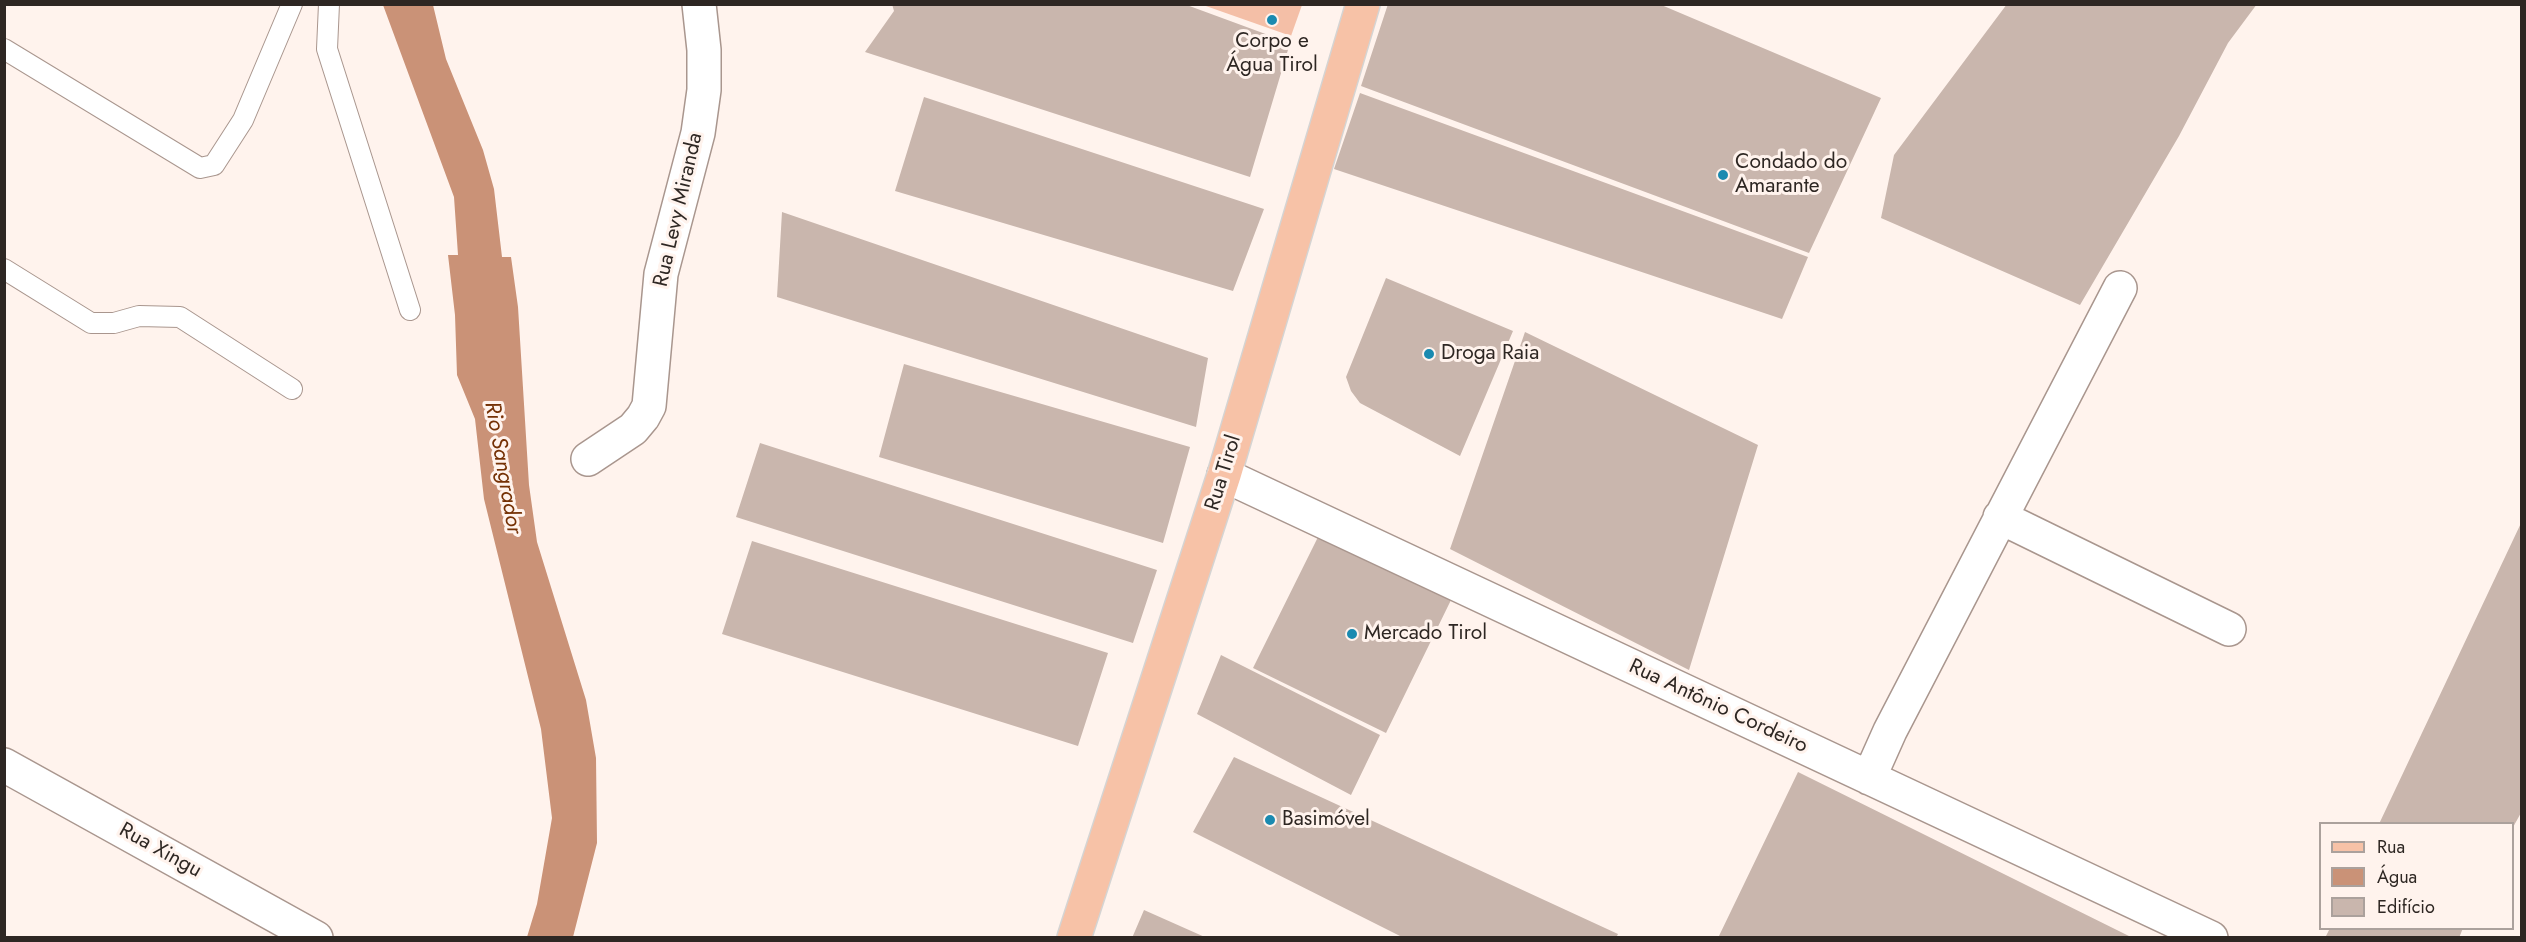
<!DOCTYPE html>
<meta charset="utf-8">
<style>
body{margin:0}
#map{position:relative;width:2526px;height:942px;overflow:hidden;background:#fff3ed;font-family:Jost,sans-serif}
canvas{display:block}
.frame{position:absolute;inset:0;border:6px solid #2e2723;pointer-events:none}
.legend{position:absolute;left:2319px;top:822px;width:195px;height:108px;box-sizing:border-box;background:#fff3ed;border:2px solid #aba19c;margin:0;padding:8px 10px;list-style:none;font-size:18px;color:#2e2723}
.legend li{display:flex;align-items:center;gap:12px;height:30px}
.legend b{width:30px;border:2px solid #aba19c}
</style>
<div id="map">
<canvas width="2526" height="942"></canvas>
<div class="frame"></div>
<ul class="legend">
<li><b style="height:8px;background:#f7c2a7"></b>Rua</li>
<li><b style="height:16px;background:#ca9277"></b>Água</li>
<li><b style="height:16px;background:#c9b6ad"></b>Edifício</li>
</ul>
</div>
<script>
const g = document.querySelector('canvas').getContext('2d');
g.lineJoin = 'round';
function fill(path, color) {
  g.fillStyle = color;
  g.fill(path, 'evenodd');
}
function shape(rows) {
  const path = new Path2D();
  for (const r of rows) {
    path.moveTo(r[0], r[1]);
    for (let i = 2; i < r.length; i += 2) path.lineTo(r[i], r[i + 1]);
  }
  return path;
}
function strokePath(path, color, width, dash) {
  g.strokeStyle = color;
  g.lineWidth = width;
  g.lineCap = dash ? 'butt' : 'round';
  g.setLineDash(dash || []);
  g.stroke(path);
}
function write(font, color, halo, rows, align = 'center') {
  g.font = font + ' Jost,sans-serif';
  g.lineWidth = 6;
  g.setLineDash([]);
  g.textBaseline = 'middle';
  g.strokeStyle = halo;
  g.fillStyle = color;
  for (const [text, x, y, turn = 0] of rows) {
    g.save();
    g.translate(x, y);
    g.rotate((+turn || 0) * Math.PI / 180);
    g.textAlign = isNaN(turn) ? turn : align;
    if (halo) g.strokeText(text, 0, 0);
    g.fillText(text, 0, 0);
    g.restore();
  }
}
fill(shape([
 [1203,5,1302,5,1291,36]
]), '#f4bfa7');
fill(shape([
 [383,5,433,5,446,59,483,150,494,189,502,257,511,257,518,307,529,485,537,542,586,700,596,758,597,843,573,937,527,937,537,904,552,818,541,729,484,499,475,419,457,375,455,315,448,255,458,255,454,197]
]), '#ca9277');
fill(shape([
 [892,4,1184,4,1290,43,1250,177,865,52,894,11],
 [1388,4,1659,4,1881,98,1809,253,1361,86],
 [2007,4,2257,4,2228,43,2179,136,2080,305,1881,218,1894,155],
 [1360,93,1808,257,1782,319,1334,169],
 [924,97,1264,209,1233,291,895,191],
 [782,212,1208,358,1196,427,777,297],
 [1386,278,1513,331,1460,456,1360,403,1351,391,1346,377],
 [1525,332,1758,445,1689,670,1450,549],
 [904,364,1190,447,1163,543,879,457],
 [760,443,1157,570,1133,643,736,517],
 [2522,521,2522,811,2512,829,2512,824,2379,824],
 [1319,535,1451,600,1386,733,1253,668],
 [752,541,1108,653,1078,746,722,634],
 [1221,655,1380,735,1351,795,1197,714],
 [1234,757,1618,934,1616,938,1404,938,1193,832],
 [1798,772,2133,938,1718,938],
 [1144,910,1207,938,1132,938],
 [2330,928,2463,928,2459,938,2325,938]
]), '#c9b6ad');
const lane = shape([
 [329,4,327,49,410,310],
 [4,49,200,168,214,165,243,120,292,4],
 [4,269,91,323,114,323,139,316,180,317,292,389]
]);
const street = shape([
 [588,459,633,429,643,417,649,406,661,274,698,133,704,90,704,50,699,4],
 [1224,475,2211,938],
 [2000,517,2229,629],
 [4,765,316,938],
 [1869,778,1890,731,2120,288]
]);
const primary = shape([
 [1074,938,1224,475,1363,4]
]);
strokePath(lane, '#a9968e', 22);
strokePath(street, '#a9968e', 36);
strokePath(primary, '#d5d4d3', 36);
strokePath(lane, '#fff', 20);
strokePath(street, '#fff', 33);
strokePath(primary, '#f7c2a7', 33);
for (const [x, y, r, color] of [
 [1272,20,6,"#1a8ab0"],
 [1723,175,6,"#1a8ab0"],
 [1429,354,6,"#1a8ab0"],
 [1352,634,6,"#1a8ab0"],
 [1270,820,6,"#1a8ab0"]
]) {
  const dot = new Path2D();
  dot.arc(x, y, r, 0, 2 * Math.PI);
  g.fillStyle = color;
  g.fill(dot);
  strokePath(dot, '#fff3ed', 2);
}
write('21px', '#2e2723', '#fff3ed', [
 ["Corpo e",1272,42,"center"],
 ["Água Tirol",1272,66,"center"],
 ["Condado do",1735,163],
 ["Amarante",1735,187],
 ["Droga Raia",1441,354],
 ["Mercado Tirol",1364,634],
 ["Basimóvel",1282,820]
], 'left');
write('21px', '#2e2723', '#fff3ed', [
 ["Rua Levy Miranda",679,210,-77],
 ["Rua Tirol",1224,473,-73],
 ["Rua Antônio Cordeiro",1718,707,25],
 ["Rua Xingu",160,851,29]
]);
write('italic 22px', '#753105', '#fff3ed', [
 ["Rio Sangrador",502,468,80]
]);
</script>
